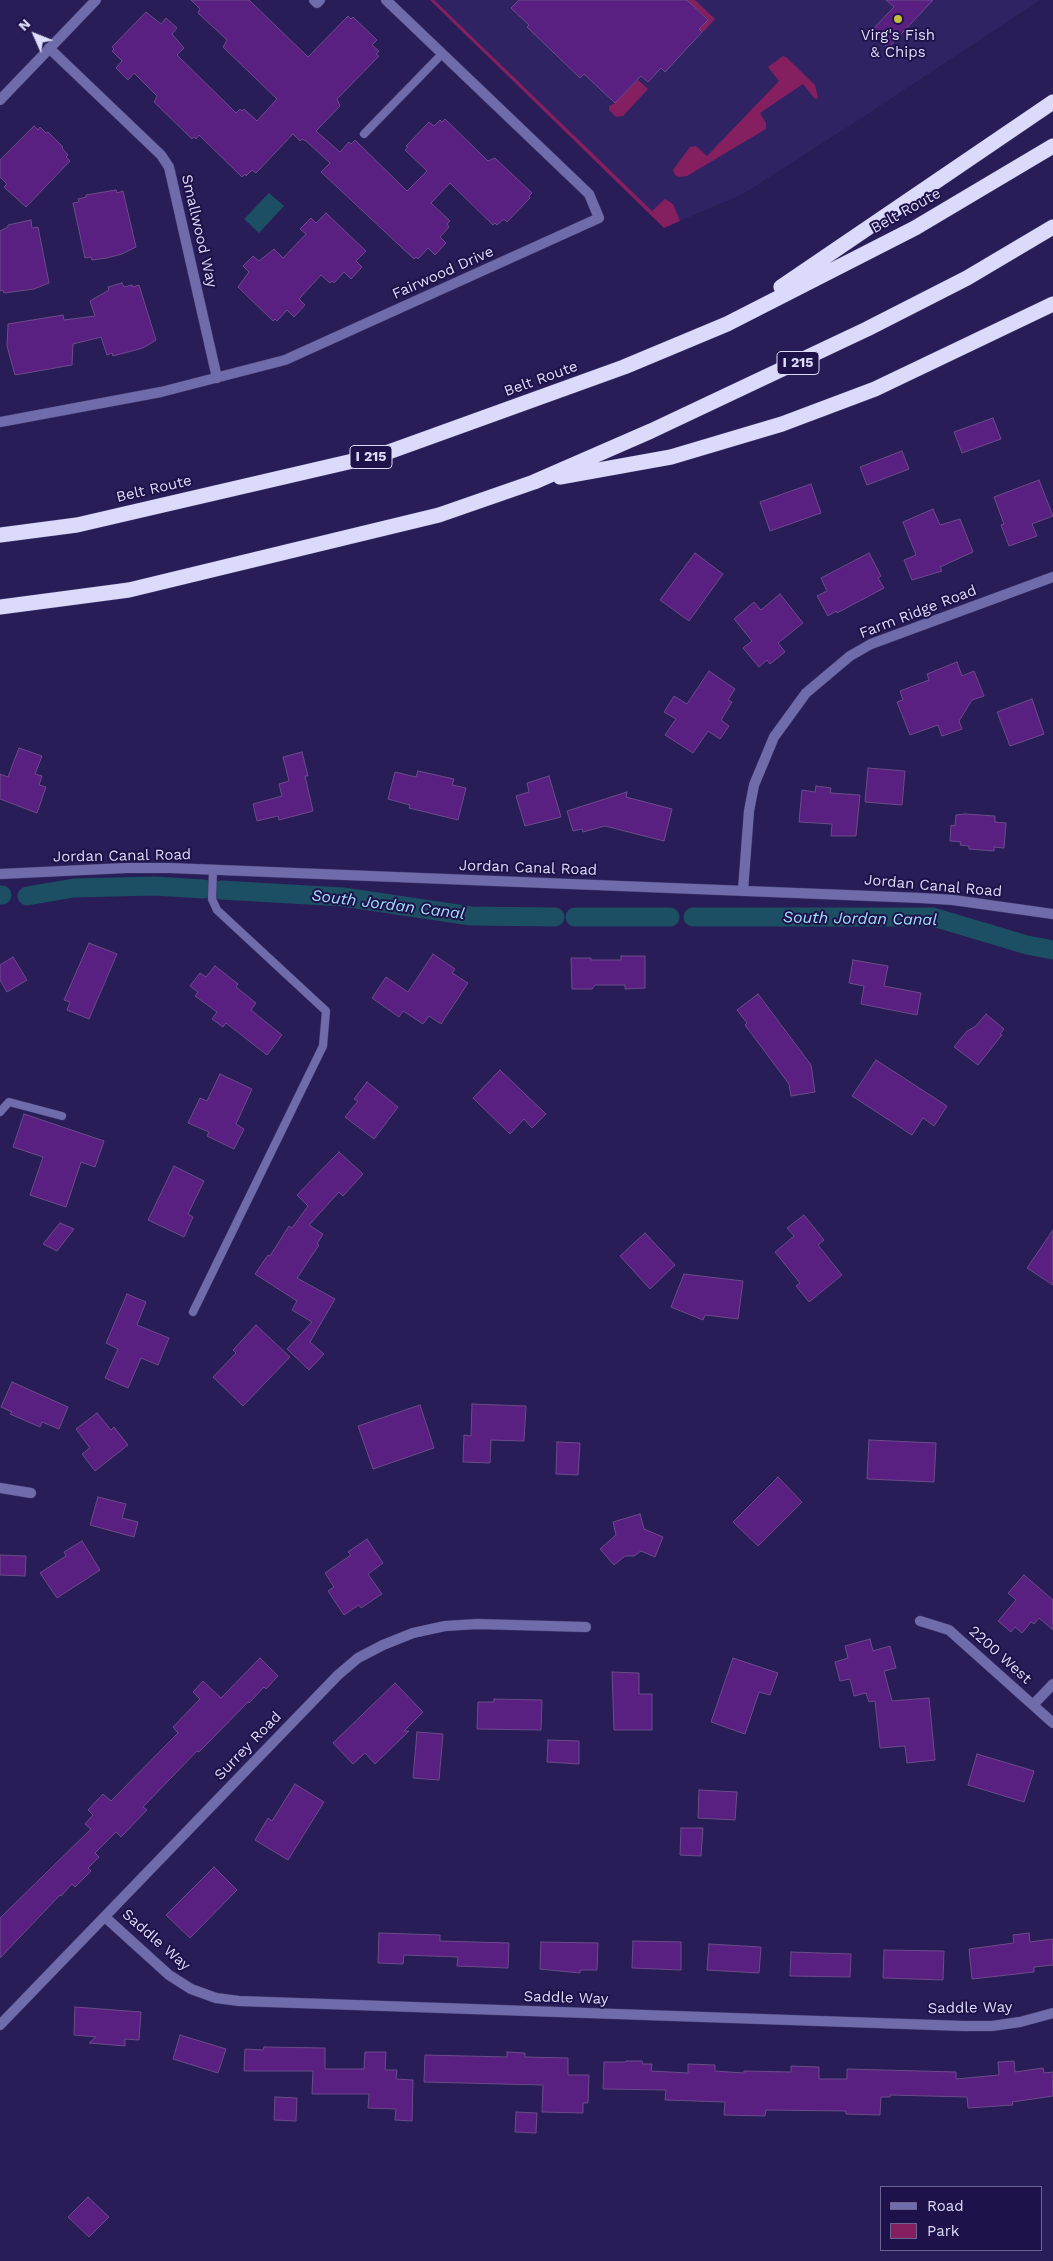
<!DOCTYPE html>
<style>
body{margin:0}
#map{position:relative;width:1053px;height:2261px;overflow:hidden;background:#281d56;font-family:"Work Sans",sans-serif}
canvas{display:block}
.legend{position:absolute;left:880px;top:2186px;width:162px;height:65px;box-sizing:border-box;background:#1f124a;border:1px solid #6b6390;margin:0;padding:6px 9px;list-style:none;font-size:15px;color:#dddcf9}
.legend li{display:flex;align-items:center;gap:10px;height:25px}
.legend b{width:25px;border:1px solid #6b6390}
.north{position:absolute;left:10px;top:10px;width:50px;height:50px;-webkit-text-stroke:4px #1f124a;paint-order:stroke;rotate:314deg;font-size:14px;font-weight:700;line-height:20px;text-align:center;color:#dddcf9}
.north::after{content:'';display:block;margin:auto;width:18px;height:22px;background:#dddcf9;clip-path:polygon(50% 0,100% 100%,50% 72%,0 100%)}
</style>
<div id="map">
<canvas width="1053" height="2261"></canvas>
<ul class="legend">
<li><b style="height:6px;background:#706baa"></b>Road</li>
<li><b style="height:14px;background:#851f60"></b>Park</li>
</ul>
<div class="north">N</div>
</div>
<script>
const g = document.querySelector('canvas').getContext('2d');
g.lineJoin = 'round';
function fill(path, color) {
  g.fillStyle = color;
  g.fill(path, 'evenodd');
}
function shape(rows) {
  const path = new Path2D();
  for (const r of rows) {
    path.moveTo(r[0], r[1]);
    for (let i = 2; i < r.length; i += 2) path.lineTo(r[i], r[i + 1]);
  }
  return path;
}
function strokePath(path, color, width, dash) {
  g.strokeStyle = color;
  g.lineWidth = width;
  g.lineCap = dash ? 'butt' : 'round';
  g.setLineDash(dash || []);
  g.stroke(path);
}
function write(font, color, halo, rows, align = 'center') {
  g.font = font + ' "Work Sans",sans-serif';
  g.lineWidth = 4;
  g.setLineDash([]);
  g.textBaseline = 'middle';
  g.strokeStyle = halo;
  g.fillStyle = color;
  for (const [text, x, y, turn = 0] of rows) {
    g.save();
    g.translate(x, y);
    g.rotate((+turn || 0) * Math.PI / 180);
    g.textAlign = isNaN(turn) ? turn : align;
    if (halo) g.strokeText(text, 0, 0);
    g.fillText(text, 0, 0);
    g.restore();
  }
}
fill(shape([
 [430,0,1040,0,860,119,743,194,664,228]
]), '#2f2363');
fill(shape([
 [430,0,434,0,652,211,665,199,673,204,680,221,664,228],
 [687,0,695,0,715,19,703,32,699,29,708,19],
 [783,56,786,57,815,85,818,98,815,99,803,84,760,113,766,123,766,129,687,176,679,177,675,175,673,170,690,147,696,146,707,156,779,81,768,67],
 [638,80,648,89,623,116,616,117,609,110,609,106,615,103]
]), '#851f60');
fill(shape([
 [269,193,284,206,259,233,244,219]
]), '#1c4f63');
strokePath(shape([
 [221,890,343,897,471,916,555,917],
 [0,895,2,895],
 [27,896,74,888,154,886,204,889],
 [575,917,670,917],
 [693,917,933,917,1027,945,1053,950]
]), '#1c4f63', 19);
const building = shape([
 [191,0,249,0,308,57,348,16,351,19,353,17,377,40,372,45,379,51,376,54,379,56,337,99,340,106,316,131,340,152,349,142,351,144,355,140,407,191,427,171,405,150,408,147,406,146,429,122,434,126,440,120,442,122,445,119,488,161,495,158,532,193,529,196,530,198,507,222,504,219,497,225,495,223,493,225,450,183,431,203,450,221,447,224,449,227,440,237,446,243,435,255,428,248,418,259,416,257,414,259,321,172,330,163,306,141,302,139,300,141,293,134,256,173,252,170,246,176,245,174,242,177,199,135,196,139,194,137,192,139,154,102,157,96,134,73,128,80,116,68,122,61,112,51,114,49,112,47,146,12,161,24,166,18,177,28,172,34,184,48,177,55,236,113,240,109,242,111,244,109,257,121,277,99,223,47,227,40,198,13,200,9,191,0],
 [519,0,687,0,708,20,699,29,702,32,665,72,661,68,648,82,641,76,615,103,584,74,580,78,527,27,529,25,511,8,519,0],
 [886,0,933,0,888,48,871,31,894,7,886,0],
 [34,126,38,130,40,127,46,133,48,132,63,147,62,148,68,155,66,157,70,161,26,207,4,187,7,184,0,177,0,160,34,126],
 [116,190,117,193,123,191,136,247,122,254,107,258,92,260,91,257,85,258,73,203,79,202,78,199,86,197,86,195,116,190],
 [326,213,366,251,356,261,362,267,351,279,344,272,334,283,332,281,330,283,321,275,299,299,305,305,294,317,287,310,277,321,275,319,273,321,238,287,249,272,243,266,253,256,259,261,274,249,283,258,306,234,300,229,311,218,316,223,326,213],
 [31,220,32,228,38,227,49,283,34,289,4,293,3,290,0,291,0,231,8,227,8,225,31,220],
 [122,283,124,287,132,285,133,287,139,285,156,340,143,348,113,356,112,353,107,355,101,337,73,344,72,365,15,375,7,346,8,324,63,315,64,320,95,316,90,301,109,290,108,287,122,283],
 [993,418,1001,439,962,453,954,432,993,418],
 [902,451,909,469,867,485,860,467,902,451],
 [1039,480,1053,516,1032,524,1037,536,1009,546,1001,525,1004,524,994,497,1039,480],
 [811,484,821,513,770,531,760,502,811,484],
 [933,509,940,525,960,519,973,552,940,567,942,571,912,580,904,560,916,555,903,522,933,509],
 [695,553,723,574,689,621,660,600,695,553],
 [869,553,881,576,878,578,884,588,837,613,836,611,828,616,817,596,827,591,821,578,869,553],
 [780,594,803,623,778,643,785,652,770,664,767,660,759,667,743,648,752,641,734,619,754,602,761,610,780,594],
 [957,662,962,676,974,671,984,696,972,700,959,721,962,729,942,736,938,725,910,735,897,702,903,700,900,691,929,680,927,674,957,662],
 [709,671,735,689,728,700,732,702,721,720,729,726,720,739,708,731,693,753,665,735,676,719,664,712,674,696,687,704,709,671],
 [1032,699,1044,734,1010,746,997,712,1032,699],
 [19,748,42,756,35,774,42,776,39,785,46,787,37,813,0,799,0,774,8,777,19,748],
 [302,752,308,776,305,776,313,811,279,820,278,816,257,821,253,804,282,796,279,784,289,781,283,757,302,752],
 [868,768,905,771,902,805,865,802,868,768],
 [418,771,454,779,452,785,466,788,458,820,409,808,410,805,388,799,395,772,416,777,418,771],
 [549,776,561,817,525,826,516,796,529,792,527,783,549,776],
 [816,786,831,788,830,793,860,795,856,836,831,836,832,824,799,822,802,790,815,792,816,786],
 [627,792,626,797,672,809,664,841,605,826,583,832,582,829,573,831,567,811,627,792],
 [965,814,995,816,995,822,1006,823,1004,848,994,847,994,851,969,849,969,846,960,845,961,842,950,841,951,825,955,826,956,815,965,814],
 [89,943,117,954,89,1019,67,1010,70,1002,64,1000,89,943],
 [433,954,455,969,452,973,468,983,441,1024,429,1016,423,1024,403,1011,399,1017,372,998,386,977,408,992,433,954],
 [621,956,645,956,645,988,625,989,625,985,595,985,592,989,572,989,571,958,591,958,591,960,621,960,621,956],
 [13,957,27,980,7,992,0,980,0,965,13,957],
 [853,960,888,966,884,986,921,993,917,1015,861,1004,864,986,849,983,853,960],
 [215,966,238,984,236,987,256,1003,251,1010,282,1035,267,1055,226,1023,223,1027,212,1019,217,1012,195,996,198,992,190,986,200,973,206,977,215,966],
 [758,994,811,1065,815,1092,791,1096,789,1084,745,1025,747,1023,737,1010,758,994],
 [986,1014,1004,1029,1000,1034,1002,1035,978,1065,954,1047,967,1031,976,1026,986,1014],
 [876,1060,947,1106,934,1126,923,1118,912,1135,852,1096,876,1060],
 [500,1070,546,1114,532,1128,524,1119,510,1134,473,1098,500,1070],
 [220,1074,252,1089,236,1124,244,1129,234,1149,207,1136,209,1132,188,1123,200,1098,207,1101,220,1074],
 [367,1082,398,1107,374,1139,345,1117,358,1101,354,1099,367,1082],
 [24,1114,104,1141,95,1167,81,1162,66,1207,30,1195,43,1157,13,1147,24,1114],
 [339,1152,363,1174,343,1196,339,1192,309,1225,323,1234,317,1244,319,1245,297,1278,335,1299,310,1342,324,1354,309,1370,287,1349,312,1322,292,1310,297,1301,255,1274,268,1255,270,1256,289,1226,292,1228,308,1206,297,1195,339,1152],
 [174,1166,204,1181,188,1214,193,1217,184,1237,148,1220,174,1166],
 [804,1215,824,1240,818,1245,842,1275,809,1302,796,1286,800,1283,775,1252,794,1236,787,1228,804,1215],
 [60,1223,74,1229,57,1251,43,1244,60,1223],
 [1053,1230,1053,1285,1027,1268,1053,1230],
 [645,1233,675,1265,650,1289,620,1256,645,1233],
 [684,1274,743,1281,738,1319,705,1315,703,1320,671,1307,684,1274],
 [127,1294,146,1302,137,1325,169,1338,158,1365,141,1358,128,1388,105,1378,118,1349,106,1343,127,1294],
 [256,1325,290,1357,243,1406,213,1377,236,1353,233,1350,256,1325],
 [12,1382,68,1407,59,1429,42,1422,40,1427,10,1414,12,1412,1,1407,12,1382],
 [472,1404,526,1406,524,1441,491,1440,490,1463,463,1462,464,1435,471,1436,472,1404],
 [420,1405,434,1448,373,1469,358,1426,420,1405],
 [97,1413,111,1430,114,1427,128,1445,95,1471,82,1454,90,1448,76,1429,97,1413],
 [869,1440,936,1443,934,1482,867,1479,869,1440],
 [557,1442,580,1443,578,1475,556,1474,557,1442],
 [778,1477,802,1502,758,1546,733,1522,778,1477],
 [98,1497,126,1504,122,1518,138,1522,134,1537,90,1525,98,1497],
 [640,1514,644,1529,663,1537,655,1557,641,1551,634,1556,625,1556,614,1565,600,1549,616,1535,613,1522,640,1514],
 [367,1539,383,1563,368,1574,382,1594,361,1608,359,1605,344,1615,328,1591,334,1587,325,1573,351,1555,348,1552,367,1539],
 [82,1541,100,1570,57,1598,40,1573,66,1556,64,1552,82,1541],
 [0,1555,26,1556,25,1576,0,1575,0,1555],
 [1024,1575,1053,1600,1053,1630,1039,1618,1034,1624,1031,1622,1022,1633,1015,1627,1011,1632,998,1621,1016,1600,1008,1593,1024,1575],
 [870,1639,873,1651,890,1646,896,1668,884,1671,892,1701,929,1698,935,1760,907,1763,905,1746,880,1748,875,1701,869,1702,866,1693,854,1696,850,1679,840,1681,835,1662,848,1658,845,1646,870,1639],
 [260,1658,278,1676,266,1689,264,1687,249,1703,248,1702,199,1752,197,1751,143,1807,147,1810,121,1837,116,1832,95,1853,99,1857,88,1868,91,1871,75,1887,72,1884,61,1896,60,1895,0,1958,0,1918,91,1829,85,1824,93,1815,88,1810,103,1794,111,1801,178,1733,173,1727,200,1699,193,1692,203,1681,221,1698,260,1658],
 [733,1658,778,1673,770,1695,759,1692,745,1734,711,1722,733,1658],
 [612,1672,639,1673,639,1694,652,1694,652,1730,614,1730,612,1672],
 [395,1683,423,1712,404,1731,409,1731,375,1764,365,1753,353,1764,333,1743,395,1683],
 [494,1699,542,1700,541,1730,477,1729,478,1702,494,1702,494,1699],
 [417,1732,443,1734,439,1780,413,1778,417,1732],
 [548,1740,579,1741,579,1764,547,1762,548,1740],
 [977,1754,1034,1771,1024,1802,968,1785,977,1754],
 [295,1784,324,1802,288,1860,255,1840,268,1818,272,1821,295,1784],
 [699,1790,737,1792,735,1820,698,1818,699,1790],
 [681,1828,703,1828,701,1856,680,1855,681,1828],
 [214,1867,237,1890,190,1938,166,1915,214,1867],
 [379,1933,440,1935,440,1941,509,1943,508,1968,457,1966,458,1957,404,1955,403,1964,378,1963,379,1933],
 [1029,1933,1030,1942,1053,1939,1053,1965,1034,1967,1034,1972,972,1979,969,1949,1014,1943,1013,1935,1029,1933],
 [633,1941,681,1942,681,1970,632,1968,633,1941],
 [541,1942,598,1943,597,1970,580,1970,580,1973,540,1969,541,1942],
 [709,1944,761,1947,759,1973,707,1970,709,1944],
 [884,1950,944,1951,943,1980,883,1978,884,1950],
 [791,1952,851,1954,850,1977,790,1976,791,1952],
 [75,2007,141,2012,139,2040,125,2039,125,2046,89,2043,96,2037,74,2035,75,2007],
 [180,2035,226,2049,218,2073,173,2059,180,2035],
 [264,2047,325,2048,325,2069,364,2069,365,2052,386,2052,385,2070,397,2070,396,2079,413,2080,412,2121,395,2120,396,2109,368,2108,369,2094,312,2094,313,2071,244,2071,245,2049,263,2050,264,2047],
 [507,2052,525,2053,525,2057,568,2058,568,2075,589,2075,588,2103,583,2103,583,2113,542,2112,543,2085,424,2082,425,2055,507,2057,507,2052],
 [626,2061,642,2061,643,2064,652,2064,651,2071,688,2073,688,2064,715,2065,715,2071,744,2073,744,2071,791,2072,791,2066,819,2067,819,2079,847,2079,847,2069,956,2072,956,2079,999,2075,998,2062,1014,2061,1015,2072,1043,2068,1044,2073,1053,2072,1053,2096,1012,2102,1013,2105,968,2108,967,2097,890,2095,890,2097,881,2097,880,2115,846,2114,846,2111,766,2110,765,2116,724,2115,725,2102,665,2100,666,2090,603,2089,604,2062,625,2062,626,2061],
 [275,2097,297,2098,296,2121,274,2120,275,2097],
 [516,2112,537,2113,536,2133,515,2132,516,2112],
 [88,2197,109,2217,89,2237,68,2217,88,2197]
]);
fill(building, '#592082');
strokePath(building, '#6b4c87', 1);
const lane = shape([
 [364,134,442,54],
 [0,1112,9,1102,62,1116],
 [193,1312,323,1046,326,1011,217,910,212,899,213,870]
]);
const street = shape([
 [314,0,317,3,320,0],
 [49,48,161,155,169,167,217,378],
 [0,100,96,0],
 [0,422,161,392,285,360,599,218,589,194,386,0],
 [0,874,126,868,170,868,921,898,953,900,1053,914],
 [743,890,749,811,754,785,774,737,806,693,850,656,871,644,1053,577],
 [0,1488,31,1493],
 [920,1621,949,1630,1053,1723],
 [1033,1705,1053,1684],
 [105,1917,169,1975,191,1989,216,1998,239,2001,964,2026,992,2026,1020,2022,1053,2013],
 [0,2025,338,1675,358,1658,383,1645,413,1633,445,1626,478,1624,586,1627]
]);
const highway = shape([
 [781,287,1053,102],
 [560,477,671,457,782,424,875,389,1053,304],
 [0,535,77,525,383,454,624,367,727,324,915,228,1053,146],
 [0,607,129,590,439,515,534,482,651,431,867,329,967,278,1053,227]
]);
strokePath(lane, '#41386d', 9);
strokePath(street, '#41386d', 11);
strokePath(highway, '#41386d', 16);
strokePath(lane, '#706baa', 8);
strokePath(street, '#706baa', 10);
strokePath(highway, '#dbdafa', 15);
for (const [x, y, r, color] of [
 [898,19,5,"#c3bd3f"]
]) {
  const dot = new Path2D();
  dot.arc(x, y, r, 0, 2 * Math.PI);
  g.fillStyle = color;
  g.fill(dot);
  strokePath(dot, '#1f124a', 2);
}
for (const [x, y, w] of [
 [798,363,42],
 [371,457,42]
]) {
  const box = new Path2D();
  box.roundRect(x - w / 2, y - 11.5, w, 23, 4);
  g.fillStyle = '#1f124a';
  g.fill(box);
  strokePath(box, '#dddcf9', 1);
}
write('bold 14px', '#dddcf9', null, [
 ["I 215",798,363],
 ["I 215",371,457]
]);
write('15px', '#dddcf9', '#1f124a', [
 ["Virg's Fish",898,36],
 ["& Chips",898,53]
]);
write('15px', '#dddcf9', '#1f124a', [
 ["Belt Route",906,211,-29],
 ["Smallwood Way",199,231,77],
 ["Fairwood Drive",443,273,-24],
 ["Belt Route",541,379,-20],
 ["Belt Route",154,489,-13],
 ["Farm Ridge Road",918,612,-21],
 ["Jordan Canal Road",122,856,-1],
 ["Jordan Canal Road",528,868,2],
 ["Jordan Canal Road",933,886,5],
 ["2200 West",1000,1655,42],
 ["Surrey Road",248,1746,-46],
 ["Saddle Way",156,1940,41],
 ["Saddle Way",566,1998,2],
 ["Saddle Way",970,2008,-1]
]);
write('italic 16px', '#a0e0fb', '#1f124a', [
 ["South Jordan Canal",388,905,7],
 ["South Jordan Canal",860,919,1]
]);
</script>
